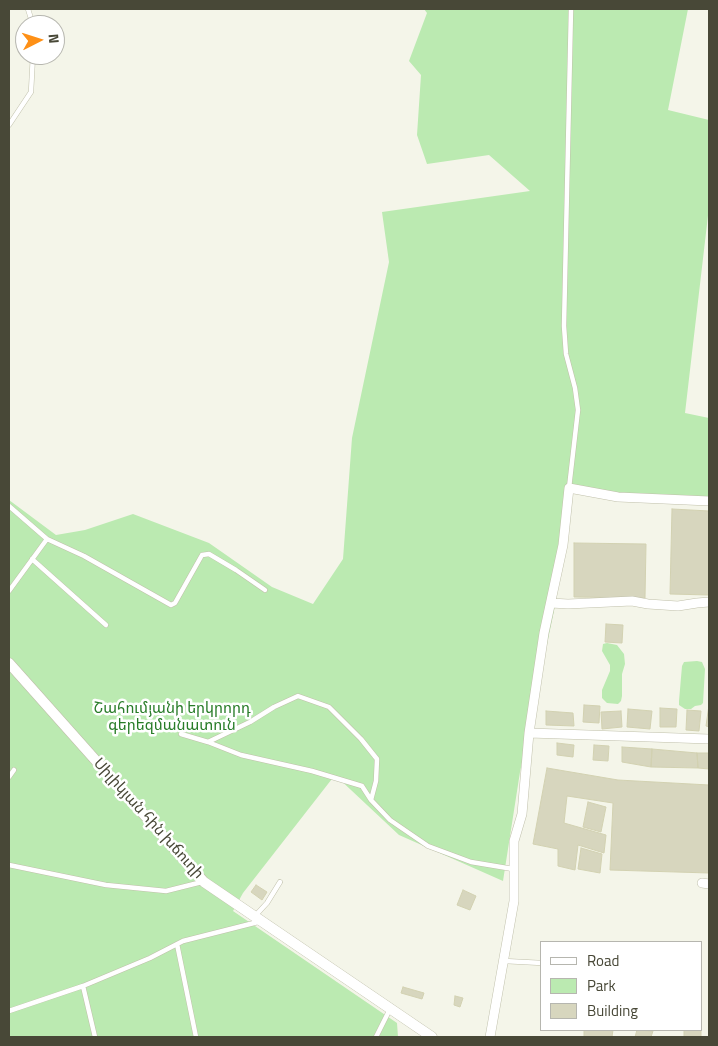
<!DOCTYPE html>
<meta charset="utf-8">
<style>
body{margin:0}
#map{position:relative;width:718px;height:1046px;overflow:hidden;background:#f4f5e9;font-family:"Titillium Web",sans-serif}
canvas{display:block}
.frame{position:absolute;inset:0;border:10px solid #484837;pointer-events:none}
.legend{position:absolute;left:540px;top:941px;width:162px;height:90px;box-sizing:border-box;background:#fff;border:1px solid #b6b6af;margin:0;padding:6px 9px;list-style:none;font-size:15px;color:#484837}
.legend li{display:flex;align-items:center;gap:10px;height:25px}
.legend b{width:25px;border:1px solid #b6b6af}
.north{position:absolute;left:15px;top:15px;width:50px;height:50px;box-sizing:border-box;background:#fff;border:1px solid #b6b6af;border-radius:50%;rotate:85deg;font-size:14px;font-weight:700;line-height:20px;text-align:center;color:#484837}
.north::after{content:'';display:block;margin:auto;width:18px;height:22px;background:#fe9016;clip-path:polygon(50% 0,100% 100%,50% 72%,0 100%)}
</style>
<div id="map">
<canvas width="718" height="1046"></canvas>
<div class="frame"></div>
<ul class="legend">
<li><b style="height:6px;background:#fff"></b>Road</li>
<li><b style="height:14px;background:#bbeab1"></b>Park</li>
<li><b style="height:14px;background:#d7d6be"></b>Building</li>
</ul>
<div class="north">N</div>
</div>
<script>
const g = document.querySelector('canvas').getContext('2d');
g.lineJoin = 'round';
function fill(path, color) {
  g.fillStyle = color;
  g.fill(path, 'evenodd');
}
function shape(rows) {
  const path = new Path2D();
  for (const r of rows) {
    path.moveTo(r[0], r[1]);
    for (let i = 2; i < r.length; i += 2) path.lineTo(r[i], r[i + 1]);
  }
  return path;
}
function strokePath(path, color, width, dash) {
  g.strokeStyle = color;
  g.lineWidth = width;
  g.lineCap = dash ? 'butt' : 'round';
  g.setLineDash(dash || []);
  g.stroke(path);
}
function write(font, color, halo, rows, align = 'center') {
  g.font = font + ' "Titillium Web","Noto Sans Armenian",sans-serif';
  g.lineWidth = 5;
  g.setLineDash([]);
  g.textBaseline = 'middle';
  g.strokeStyle = halo;
  g.fillStyle = color;
  for (const [text, x, y, turn = 0] of rows) {
    g.save();
    g.translate(x, y);
    g.rotate((+turn || 0) * Math.PI / 180);
    g.textAlign = isNaN(turn) ? turn : align;
    if (halo) g.strokeText(text, 0, 0);
    g.fillText(text, 0, 0);
    g.restore();
  }
}
fill(shape([
 [424,9,688,9,668,110,709,120,709,207,685,413,709,418,709,498,640,496,573,486,554,611,520,772,503,881,399,835,335,775,243,893,233,911,397,1023,398,1037,9,1037,9,500,56,535,85,530,133,514,209,543,272,587,313,604,343,559,352,438,389,262,382,212,530,191,489,155,427,164,417,135,421,75,409,61,427,13],
 [607,643,617,645,624,654,625,664,622,674,622,696,621,701,618,704,607,703,602,698,602,690,610,671,610,665,602,651,603,644],
 [697,661,702,662,705,669,703,703,701,705,695,706,691,709,685,709,679,705,679,701,682,666,684,662]
]), '#bbeab1');
const building = shape([
 [672,509,709,511,709,595,670,594,672,509],
 [574,543,646,544,645,598,574,597,574,543],
 [606,624,623,625,622,643,605,642,606,624],
 [584,705,600,706,599,723,583,722,584,705],
 [709,705,709,727,706,726,709,705],
 [660,708,677,709,676,727,660,727,660,708],
 [628,709,652,711,650,729,627,727,628,709],
 [687,710,701,711,699,731,686,730,687,710],
 [546,711,573,713,574,726,546,725,546,711],
 [621,711,622,727,602,729,601,712,621,711],
 [557,743,574,745,573,757,557,755,557,743],
 [594,745,609,746,608,761,593,760,594,745],
 [622,747,652,749,651,767,622,762,622,747],
 [652,749,697,753,698,768,651,767,652,749],
 [697,753,709,753,709,769,698,768,697,753],
 [547,768,618,780,709,785,709,873,610,870,613,803,567,796,564,823,606,835,604,853,578,845,575,870,558,866,558,849,533,844,547,768],
 [588,802,606,807,601,832,583,827,588,802],
 [581,848,602,854,600,873,578,869,581,848],
 [256,885,267,892,262,900,251,892,256,885],
 [463,890,476,896,470,910,457,905,463,890],
 [403,987,424,993,422,999,401,993,403,987],
 [455,996,463,998,460,1007,454,1005,455,996],
 [584,1030,613,1030,612,1037,584,1037,584,1030],
 [637,1030,653,1031,651,1037,635,1037,637,1030],
 [684,1030,701,1030,701,1037,684,1037,684,1030]
]);
fill(building, '#d7d6be');
strokePath(building, '#d2d1b1', 1);
const service = shape([
 [28,9,33,25],
 [9,125,31,92,33,55],
 [569,488,578,410,575,388,566,354,564,326,571,9],
 [9,506,47,539,84,556,171,605,175,603,202,555,209,554,236,570,265,590],
 [32,559,106,625],
 [9,591,47,539],
 [181,734,208,742,241,755,312,771,362,786,371,800,390,820,428,846,471,862,513,869],
 [208,742,250,722,274,707,298,696,329,707,361,739,377,759,376,781,371,800],
 [9,777,14,770],
 [9,865,106,885,166,891,202,882],
 [255,916,267,903,280,882],
 [177,944,196,1037],
 [504,961,542,963],
 [83,986,95,1037],
 [9,1011,83,986,150,958,183,941,258,922],
 [376,1037,390,1009]
]);
const minor = shape([
 [551,603,568,604,632,601,648,604,678,606,697,603,709,602],
 [529,733,709,739],
 [702,883,709,884],
 [490,1037,514,901,514,841,522,814,529,733,544,633,563,545,569,488,618,497,709,501]
]);
const tertiary = shape([
 [9,663,204,882,432,1037]
]);
strokePath(service, '#c0c0ab', 5.5);
strokePath(minor, '#c0c0ab', 10);
strokePath(tertiary, '#c0c0ab', 11);
strokePath(service, '#fff', 4.5);
strokePath(minor, '#fff', 9);
strokePath(tertiary, '#fff', 10);
write('15px', '#287c28', '#fff', [
 ["Շահումյանի երկրորդ",172,709],
 ["գերեզմանատուն",172,726]
]);
write('15px', '#484837', '#fff', [
 ["Սիլիկյան հին խճուղի",148,819,48]
]);
</script>
